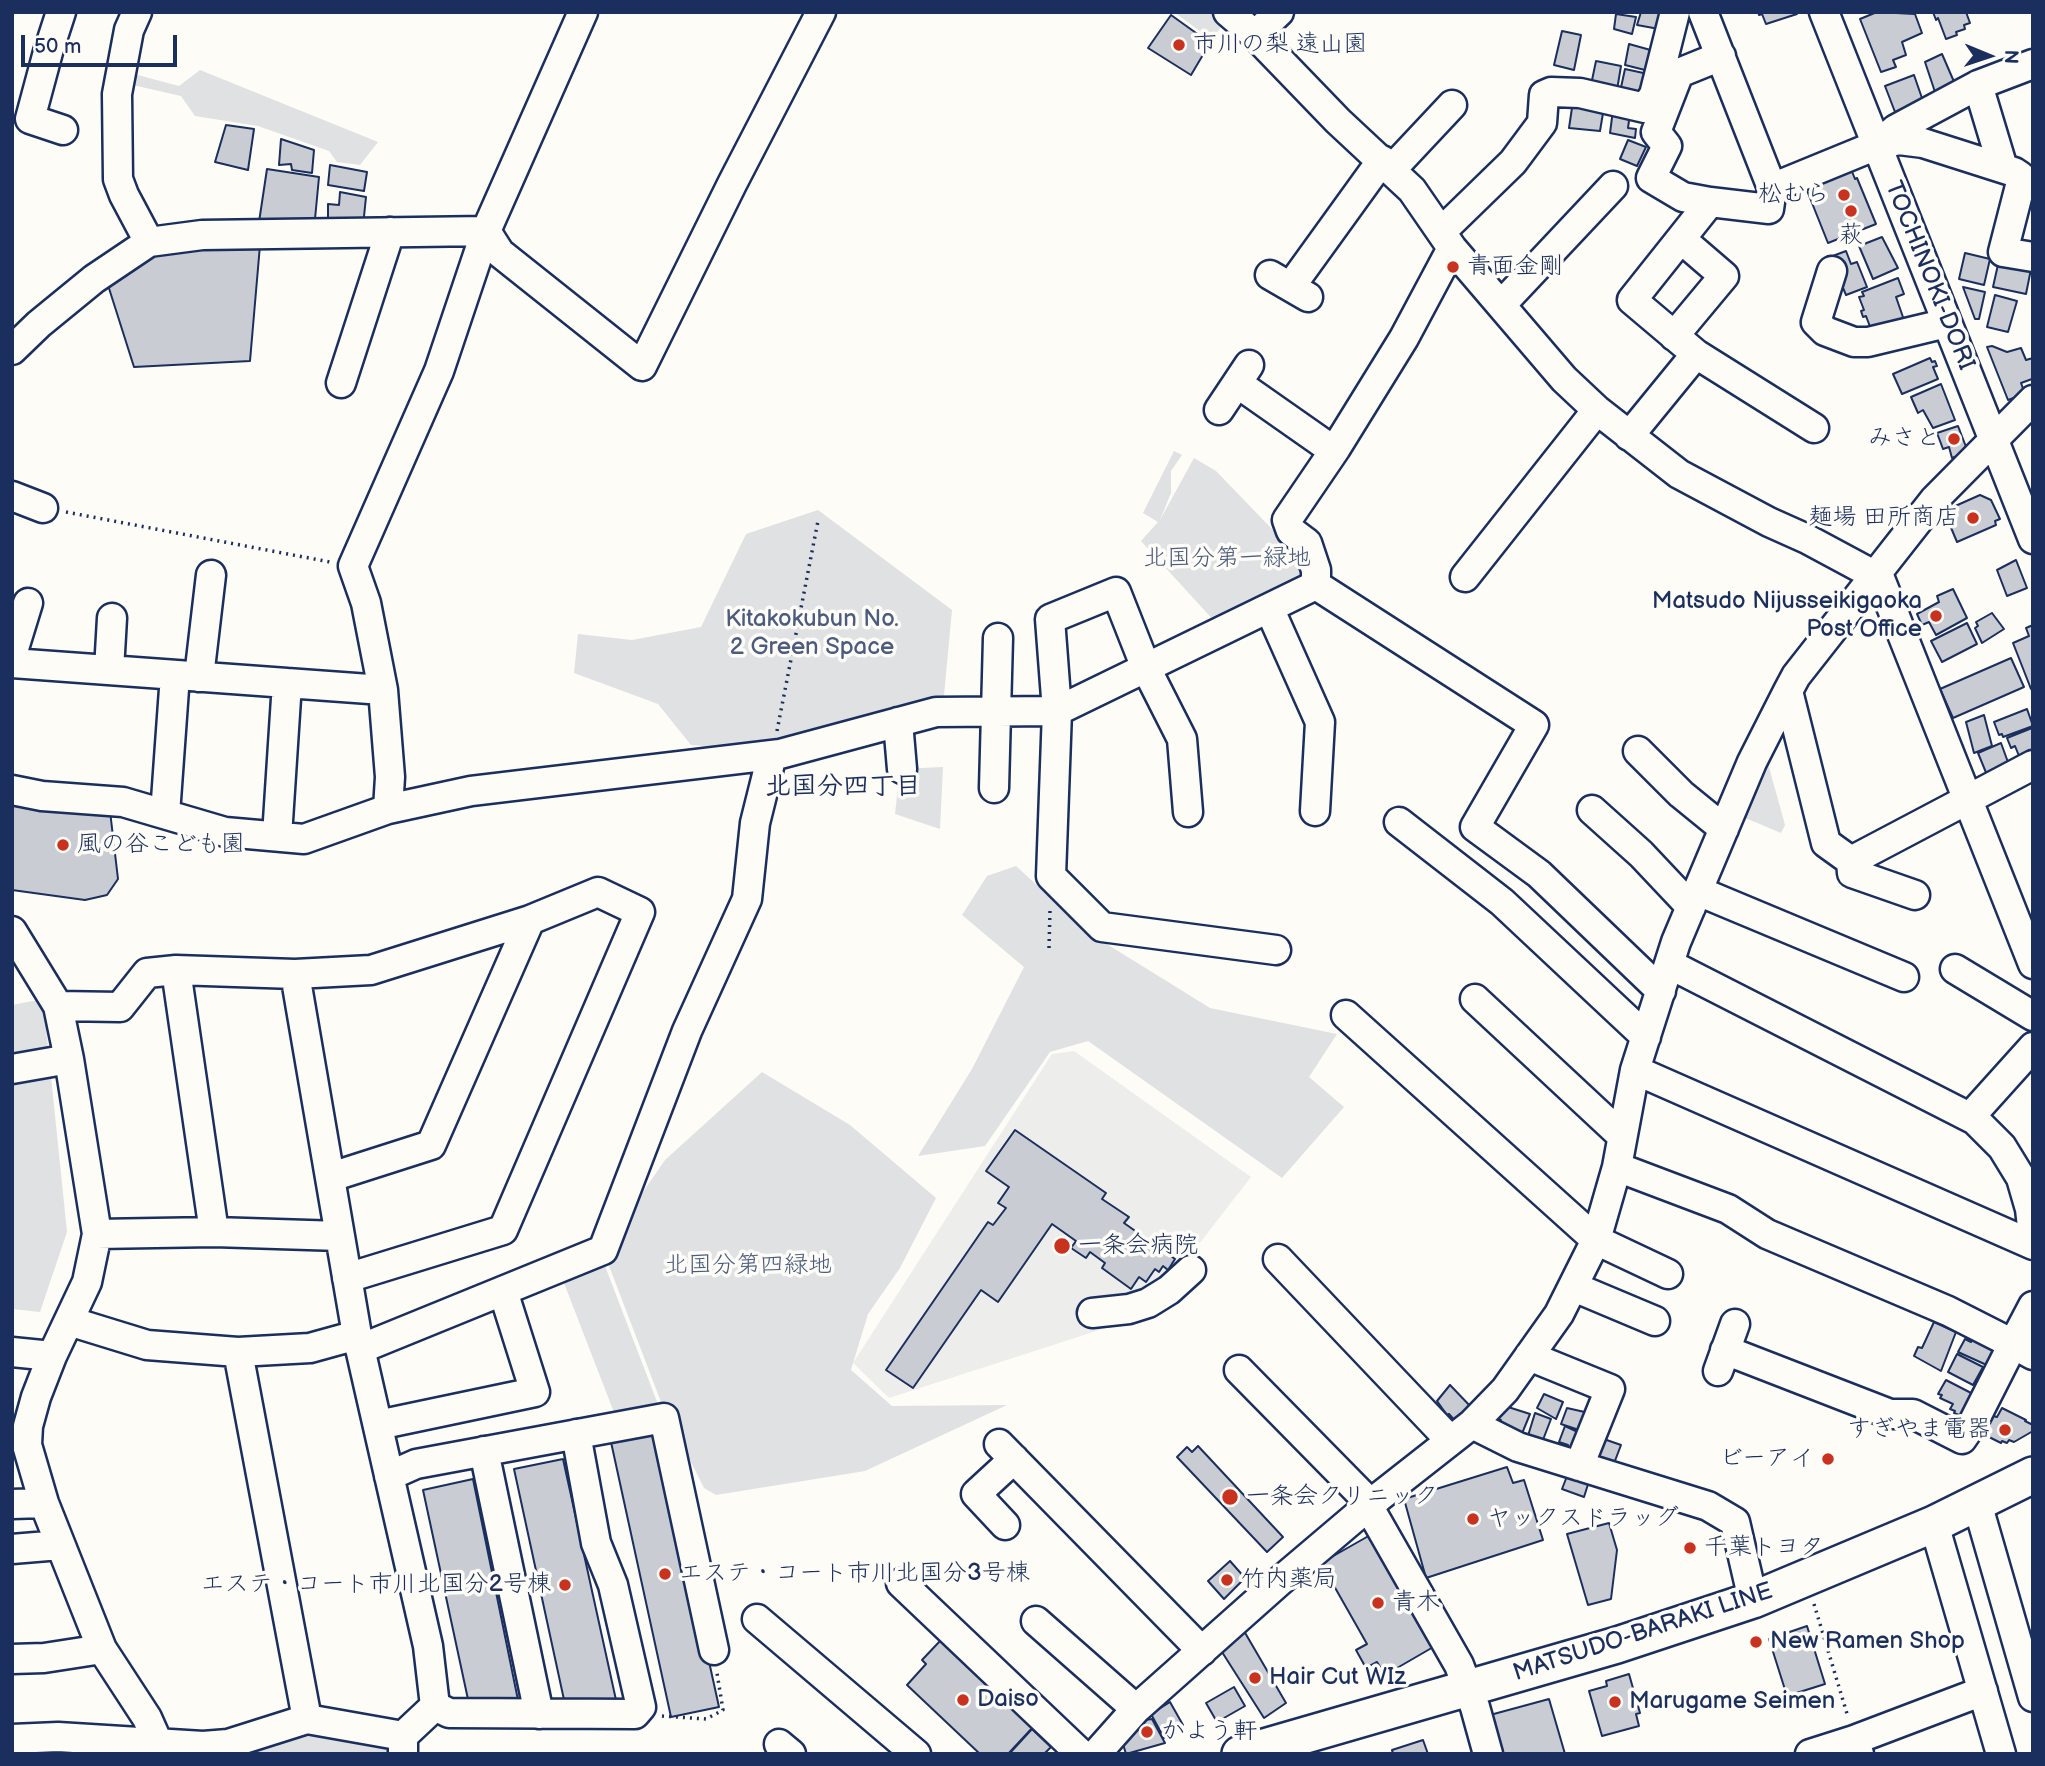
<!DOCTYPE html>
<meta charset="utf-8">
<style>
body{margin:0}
#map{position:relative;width:2045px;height:1766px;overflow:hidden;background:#fdfcf7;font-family:"Balsamiq Sans",sans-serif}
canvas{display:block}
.frame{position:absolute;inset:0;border:14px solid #1b2f5e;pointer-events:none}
.north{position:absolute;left:1954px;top:21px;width:70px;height:70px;-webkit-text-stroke:5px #fdfcf7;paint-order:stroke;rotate:92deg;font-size:19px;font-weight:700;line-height:28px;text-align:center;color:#1b2f5e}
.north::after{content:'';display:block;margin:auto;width:24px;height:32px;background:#1b2f5e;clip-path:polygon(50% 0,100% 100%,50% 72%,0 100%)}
.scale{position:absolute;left:21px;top:35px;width:156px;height:32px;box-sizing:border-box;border:4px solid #1b2f5e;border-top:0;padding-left:9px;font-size:21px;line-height:24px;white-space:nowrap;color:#1b2f5e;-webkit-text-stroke:5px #fdfcf7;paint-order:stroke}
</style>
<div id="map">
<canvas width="2045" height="1766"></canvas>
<div class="frame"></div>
<div class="north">N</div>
<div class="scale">50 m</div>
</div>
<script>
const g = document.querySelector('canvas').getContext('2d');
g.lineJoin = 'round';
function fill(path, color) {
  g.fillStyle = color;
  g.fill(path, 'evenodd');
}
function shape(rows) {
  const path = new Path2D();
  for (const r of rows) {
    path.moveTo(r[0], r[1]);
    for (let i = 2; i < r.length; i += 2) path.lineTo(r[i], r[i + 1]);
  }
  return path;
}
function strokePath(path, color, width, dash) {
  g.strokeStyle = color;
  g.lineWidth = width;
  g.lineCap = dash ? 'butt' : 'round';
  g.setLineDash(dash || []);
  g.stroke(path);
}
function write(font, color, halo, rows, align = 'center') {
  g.font = font + ' "Balsamiq Sans","Klee One",sans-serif';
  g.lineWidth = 7;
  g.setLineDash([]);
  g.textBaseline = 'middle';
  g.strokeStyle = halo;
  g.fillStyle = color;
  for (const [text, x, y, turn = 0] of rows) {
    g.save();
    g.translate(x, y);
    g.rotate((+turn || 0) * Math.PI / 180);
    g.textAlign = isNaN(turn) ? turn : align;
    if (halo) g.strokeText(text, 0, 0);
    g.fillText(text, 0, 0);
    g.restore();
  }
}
fill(shape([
 [1074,1051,1251,1177,1143,1316,889,1398,853,1363,1052,1054]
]), '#edeeec');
fill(shape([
 [1174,12,1215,12,1225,21,1212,40],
 [200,70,378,142,360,165,337,162,329,151,258,126,195,116,181,96,124,83,130,73,179,86],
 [1174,451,1182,455,1171,471,1171,493,1160,520,1194,458,1216,471,1298,556,1305,580,1217,624,1141,541,1158,522,1143,513],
 [818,510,952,610,943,706,768,751,691,745,658,704,574,673,578,634,632,640,701,627,746,534],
 [1764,749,1785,825,1781,833,1736,814],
 [943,767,940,829,895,814,900,769],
 [1016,866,1089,933,1210,1008,1337,1034,1309,1077,1344,1107,1282,1178,1088,1041,1050,1052,985,1146,918,1156,972,1069,1024,967,962,915,987,876],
 [43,999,67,1232,40,1312,12,1309,12,1005],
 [762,1072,850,1125,936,1198,900,1268,868,1314,851,1370,892,1406,1007,1405,865,1471,716,1495,704,1488,661,1402,603,1250,665,1160],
 [605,1266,659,1407,615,1415,564,1283],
 [310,1720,403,1736,403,1754,162,1754]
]), '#e0e1e3');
const building = shape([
 [1641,12,1664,12,1659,29,1637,25,1641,12],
 [1758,12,1796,12,1797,14,1766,24,1762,14,1759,15,1758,12],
 [1877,12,1915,14,1922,33,1902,42,1906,55,1893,60,1896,67,1881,72,1860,19,1877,12],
 [1933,12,1966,12,1970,23,1964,25,1965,29,1956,32,1957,35,1946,39,1938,18,1936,20,1933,12],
 [1616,14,1636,17,1632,34,1614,29,1616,14],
 [1171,15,1210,43,1191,75,1148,48,1171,15],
 [1562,31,1581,35,1574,70,1554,65,1562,31],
 [1629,44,1654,51,1649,71,1625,65,1629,44],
 [1942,54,1955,84,1935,92,1925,62,1942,54],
 [1596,61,1621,66,1617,90,1591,85,1596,61],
 [1625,69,1648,74,1642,97,1620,92,1625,69],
 [1914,75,1923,101,1895,112,1885,86,1914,75],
 [1573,101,1604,107,1600,131,1569,128,1573,101],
 [1613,110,1630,113,1628,128,1636,129,1635,138,1610,133,1613,110],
 [226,125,254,129,248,170,215,162,226,125],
 [281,139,314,150,312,173,292,170,291,164,279,165,281,139],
 [1628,140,1646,147,1637,166,1620,159,1628,140],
 [330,165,367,172,364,191,328,185,330,165],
 [267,169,319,177,315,219,300,224,259,222,267,169],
 [1851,169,1855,179,1857,178,1876,224,1828,243,1806,188,1851,169],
 [340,192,366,197,363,226,328,224,328,204,339,205,340,192],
 [1882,237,1898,268,1873,279,1859,246,1882,237],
 [260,245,250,361,134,367,107,282,151,251,260,245],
 [1846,251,1851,264,1857,262,1867,287,1846,295,1830,257,1846,251],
 [1965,253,1990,259,1984,285,1959,279,1965,253],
 [1999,260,2031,269,2026,294,1993,287,1999,260],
 [1898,278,1904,294,1896,297,1904,320,1872,332,1866,316,1863,317,1861,311,1864,310,1859,297,1864,296,1862,292,1898,278],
 [1963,287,1985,292,1979,319,1975,319,1963,287],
 [1995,295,2017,301,2008,332,1987,327,1995,295],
 [1992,346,2007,352,2021,348,2026,360,2033,358,2032,379,2021,383,2025,394,2008,400,1987,347,1992,346],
 [1930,358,1932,362,1935,361,1937,366,1933,367,1938,379,1902,394,1893,374,1930,358],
 [1941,384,1955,420,1933,428,1923,410,1918,413,1911,397,1941,384],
 [1958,426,1968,452,1952,458,1949,447,1943,449,1937,433,1958,426],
 [1980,495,1991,500,2000,519,1995,521,1996,525,1957,542,1944,511,1980,495],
 [2016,560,2027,588,2007,596,1997,570,2016,560],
 [1953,589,1967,618,1936,635,1929,622,1922,625,1917,614,1939,602,1937,596,1953,589],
 [1992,613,2004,629,1982,643,1975,628,1978,626,1976,622,1992,613],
 [1967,623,1977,644,1942,662,1931,641,1967,623],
 [2033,625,2033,689,2031,689,2013,643,2029,636,2026,628,2033,625],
 [2011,658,2024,687,1953,718,1940,689,2011,658],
 [2027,709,2033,726,2003,737,2002,734,1999,735,1994,722,2027,709],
 [1984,715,1992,746,1974,753,1966,722,1984,715],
 [2032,728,2033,750,2019,756,2015,746,2011,748,2007,738,2032,728],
 [2001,743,2009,765,1987,775,1978,753,2001,743],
 [12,790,110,811,118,879,107,895,85,900,12,890,12,790],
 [1015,1130,1106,1193,1102,1199,1129,1217,1124,1223,1175,1259,1168,1270,1163,1266,1159,1272,1155,1269,1146,1282,1139,1277,1131,1289,1102,1268,1105,1263,1090,1252,1086,1258,1071,1248,1076,1241,1052,1224,998,1302,981,1290,913,1388,886,1370,988,1222,993,1225,1006,1208,998,1203,1009,1187,986,1171,1015,1130],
 [1934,1322,1956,1332,1941,1371,1914,1356,1918,1347,1922,1348,1934,1322],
 [1975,1335,2001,1348,1991,1367,1958,1352,1965,1339,1971,1342,1975,1335],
 [1957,1354,1983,1367,1973,1385,1948,1372,1957,1354],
 [1946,1380,1975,1395,1964,1417,1954,1413,1955,1411,1950,1409,1953,1404,1940,1398,1942,1395,1938,1394,1946,1380],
 [1450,1385,1472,1408,1456,1422,1449,1414,1447,1415,1437,1401,1450,1385],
 [1544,1394,1563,1402,1556,1419,1537,1408,1544,1394],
 [1505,1406,1530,1414,1521,1436,1498,1426,1501,1420,1496,1417,1505,1406],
 [1567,1408,1589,1413,1582,1431,1561,1424,1567,1408],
 [2002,1408,2026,1420,2025,1421,2033,1425,2033,1431,2014,1442,2009,1440,2007,1443,2002,1441,2001,1443,1979,1432,1986,1419,1991,1421,1993,1416,1997,1417,2002,1408],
 [1535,1413,1551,1419,1541,1445,1527,1439,1535,1413],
 [1565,1426,1582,1434,1573,1456,1564,1453,1568,1445,1559,1442,1565,1426],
 [659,1434,719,1707,671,1717,611,1442,659,1434],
 [1598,1437,1621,1445,1613,1466,1594,1458,1598,1437],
 [1198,1446,1283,1537,1267,1552,1177,1457,1187,1447,1192,1452,1198,1446],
 [563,1459,616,1700,566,1709,514,1469,563,1459],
 [1507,1467,1513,1483,1524,1480,1543,1540,1426,1578,1404,1499,1507,1467],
 [1569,1471,1590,1478,1584,1497,1562,1489,1569,1471],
 [473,1479,519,1705,469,1704,423,1490,473,1479],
 [1609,1523,1617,1550,1611,1599,1588,1605,1567,1534,1609,1523],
 [1372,1534,1435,1646,1385,1675,1377,1662,1366,1668,1356,1650,1367,1644,1321,1563,1372,1534],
 [1230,1561,1245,1578,1224,1599,1208,1581,1230,1561],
 [1807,1626,1825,1684,1787,1696,1769,1639,1807,1626],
 [1244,1631,1286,1703,1264,1718,1222,1652,1244,1631],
 [940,1641,1021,1717,1023,1715,1034,1726,1008,1754,980,1754,907,1685,926,1664,922,1660,940,1641],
 [1629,1674,1640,1713,1636,1714,1639,1726,1602,1736,1589,1691,1607,1686,1606,1681,1629,1674],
 [1234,1687,1245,1706,1217,1722,1206,1703,1234,1687],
 [1549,1699,1565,1754,1501,1754,1490,1715,1549,1699],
 [1170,1702,1183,1725,1164,1738,1151,1714,1170,1702],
 [1152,1719,1165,1743,1126,1754,1123,1744,1145,1720,1152,1719],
 [1032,1729,1051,1747,1044,1754,1009,1754,1032,1729],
 [1423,1740,1428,1754,1393,1754,1392,1750,1423,1740]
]);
fill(building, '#c9ccd3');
strokePath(building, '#1b2f5e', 2);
const minor = shape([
 [61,12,48,52,30,119,63,130],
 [137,12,129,30,117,94,118,179,124,195,149,242],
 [1228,12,1255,35,1338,121,1412,190,1452,248,1564,379,1597,410,1679,474,1769,522,1807,539,1874,575],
 [1703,12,1772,188],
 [1824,12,2033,539],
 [1255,35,1279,12],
 [1978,85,2003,168],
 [1877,145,1899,140,1923,143,2014,172,2020,176,2020,186,2003,252,2033,257],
 [1392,169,1452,105],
 [1710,202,1683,197,1651,178,1667,146,1656,132,1679,73,1721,56],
 [486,231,500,253,642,366,732,184,821,12],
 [1441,232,1513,162,1542,123,1544,95,1551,92,1580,93,1645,108,1654,95,1675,12],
 [1832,271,1816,322,1825,331,1854,342,1868,342,1947,323],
 [1270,275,1308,297],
 [1291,286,1382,160],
 [1501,305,1613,186],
 [1674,336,1724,276,1681,239],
 [12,350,39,324,94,279,149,242,202,235,486,231],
 [1696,354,1814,428],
 [341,383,390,232],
 [1237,383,1334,451],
 [1219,410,1249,365],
 [1629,436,1696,354,1632,300,1710,202,1769,209,1772,188,1877,145,1896,129,1978,85,2033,64],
 [12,496,43,508],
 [1877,571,2033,964],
 [1465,577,1597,410],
 [1316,585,1534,725,1475,827,1539,874,1661,991],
 [1270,610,1320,722,1315,811],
 [12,655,28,603],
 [12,663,383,690],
 [109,670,112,618],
 [199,677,211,575],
 [1788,691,1826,843,1851,861,2033,765],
 [898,722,902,769],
 [1638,751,1681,794,1724,829],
 [994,788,998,638],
 [12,790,42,796,123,802,225,832,304,839,388,809,471,791,780,754,936,712,1057,711,1316,585,1316,570,1307,543,1291,531,1287,520,1336,448,1404,338,1452,248],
 [388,809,390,777,383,690,366,603,353,566,439,371,486,231,583,12],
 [1592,810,1641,854,1691,907],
 [1188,812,1182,739,1146,668,1116,592,1050,619,1057,711,1051,876,1102,927,1276,950],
 [165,814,175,675],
 [1399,822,1502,902,1646,1037],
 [277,836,287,683],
 [1851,861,1852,873,1915,895],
 [1698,891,1904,977],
 [12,931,58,1006,69,1059,97,1234,87,1282,52,1356,36,1397,28,1426,27,1445,44,1503,102,1649,147,1718,163,1754],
 [1669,964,1975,1120,2002,1147,2021,1178,2030,1209,2033,1236],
 [1955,969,2033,1016],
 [176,970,214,1232],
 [295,974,357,1335,428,1646,435,1706,403,1736],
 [1475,999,1621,1135],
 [58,1006,120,1007,147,973,176,970,295,974,371,970,530,920,598,892,640,912,503,1230,347,1278],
 [1346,1015,1596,1240,1668,1274],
 [12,1069,69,1059],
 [1635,1070,2033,1245],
 [1970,1117,2033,1047],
 [1617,1167,1728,1209,1767,1234,1948,1311,2013,1344,1973,1423,1962,1439,1913,1414,1890,1414,1725,1350],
 [331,1177,431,1145,530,920],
 [97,1234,214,1232,340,1236],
 [1278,1259,1450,1440],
 [1574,1287,1655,1321],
 [2033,1306,2013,1344,2033,1355],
 [1092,1313,1129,1309,1148,1303,1169,1290,1191,1270],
 [69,1321,147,1345,238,1352,310,1348,357,1335],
 [360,1349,603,1250,687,1031,747,899,755,823,772,755],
 [12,1352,52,1356],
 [238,1352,307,1719],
 [1529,1356,1610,1389,1579,1466],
 [1239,1370,1362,1495,1459,1665,1475,1707,1488,1754],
 [1718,1371,1735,1324],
 [1472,1424,1518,1447,1708,1506,1735,1522,1753,1600],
 [378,1425,535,1392,503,1291],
 [999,1444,1202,1651],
 [484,1451,539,1714],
 [389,1476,416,1464,664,1418,714,1650],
 [1977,1503,2033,1697],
 [12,1504,44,1503],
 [1934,1524,2001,1754],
 [1005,1525,976,1494,1014,1459],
 [12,1549,60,1545],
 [901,1583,1081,1754],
 [757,1619,916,1754],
 [1036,1621,1136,1709],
 [12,1659,44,1658,102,1649],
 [435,1706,449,1713,635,1714,641,1707,613,1585,596,1543,576,1434],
 [12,1739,58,1737,203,1746,228,1744,307,1719,403,1736,403,1753],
 [1854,1740,1983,1691],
 [779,1744,791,1754],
 [1096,1754,1136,1709,1280,1581,1379,1497,1472,1424,1505,1390,1559,1314,1596,1240,1617,1167,1635,1070,1676,942,1752,762,1788,691,1796,676,1935,499,2033,400],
 [1810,1754,1854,1740,1859,1754]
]);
const major = shape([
 [1240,1754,1617,1645,1753,1600,1934,1524,2033,1475]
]);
strokePath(minor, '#1b2f5e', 33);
strokePath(major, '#1b2f5e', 40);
strokePath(shape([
 [66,512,330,562],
 [777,731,818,521],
 [1049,948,1050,910],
 [1814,1604,1848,1717],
 [662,1716,706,1719,723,1710,717,1673]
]), '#1b2f5e', 3.5, [2, 5]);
strokePath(minor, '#fdfcf7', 28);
strokePath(major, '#fdfcf7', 35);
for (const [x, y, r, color] of [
 [1179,45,7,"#c8321e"],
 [1844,195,7,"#c8321e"],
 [1851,211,7,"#c8321e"],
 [1453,267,7,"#c8321e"],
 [1954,439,7,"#c8321e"],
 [1973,518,7,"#c8321e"],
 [1936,616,7,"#c8321e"],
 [63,845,7,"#c8321e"],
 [1062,1246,9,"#c8321e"],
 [2005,1430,7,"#c8321e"],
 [1828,1459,7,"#c8321e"],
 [1230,1497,9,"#c8321e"],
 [1473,1519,7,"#c8321e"],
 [1690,1548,7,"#c8321e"],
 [665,1574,7,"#c8321e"],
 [1227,1580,7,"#c8321e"],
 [565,1585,7,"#c8321e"],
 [1378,1603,7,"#c8321e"],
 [1756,1642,7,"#c8321e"],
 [1255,1678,7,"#c8321e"],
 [963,1700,7,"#c8321e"],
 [1615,1702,7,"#c8321e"],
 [1147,1732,7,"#c8321e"]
]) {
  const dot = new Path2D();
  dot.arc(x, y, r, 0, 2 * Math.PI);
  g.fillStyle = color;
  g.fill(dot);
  strokePath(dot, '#fdfcf7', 2.5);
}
write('24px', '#1b2f5e', '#fdfcf7', [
 ["市川の梨 遠山園",1193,45],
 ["松むら",1830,195,"right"],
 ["萩",1851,236,"center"],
 ["青面金剛",1467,267],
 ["みさと",1940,439,"right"],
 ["麺場 田所商店",1959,518,"right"],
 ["Matsudo Nijusseikigaoka",1922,602,"right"],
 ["Post Office",1922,630,"right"],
 ["風の谷こども園",77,845],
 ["一条会病院",1078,1246],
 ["すぎやま電器",1991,1430,"right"],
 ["ビーアイ",1814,1459,"right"],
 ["一条会クリニック",1246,1497],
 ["ヤックスドラッグ",1487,1519],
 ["千葉トヨタ",1704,1548],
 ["エステ・コート市川北国分3号棟",679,1574],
 ["竹内薬局",1241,1580],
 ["エステ・コート市川北国分2号棟",551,1585,"right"],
 ["青木",1392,1603],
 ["New Ramen Shop",1770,1642],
 ["Hair Cut WIz",1269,1678],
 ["Daiso",977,1700],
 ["Marugame Seimen",1629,1702],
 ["かよう軒",1161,1732]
], 'left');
write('24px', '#1b2f5e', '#fdfcf7', [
 ["TOCHINOKI-DORI",1929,276,68],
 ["MATSUDO-BARAKI LINE",1643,1633,-18]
]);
write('24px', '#4c5c7f', '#fdfcf7', [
 ["北国分第一緑地",1227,559],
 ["Kitakokubun No.",812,620],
 ["2 Green Space",812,648],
 ["北国分第四緑地",748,1266]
]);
write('bold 26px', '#1b2f5e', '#fdfcf7', [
 ["北国分四丁目",843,787]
]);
</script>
